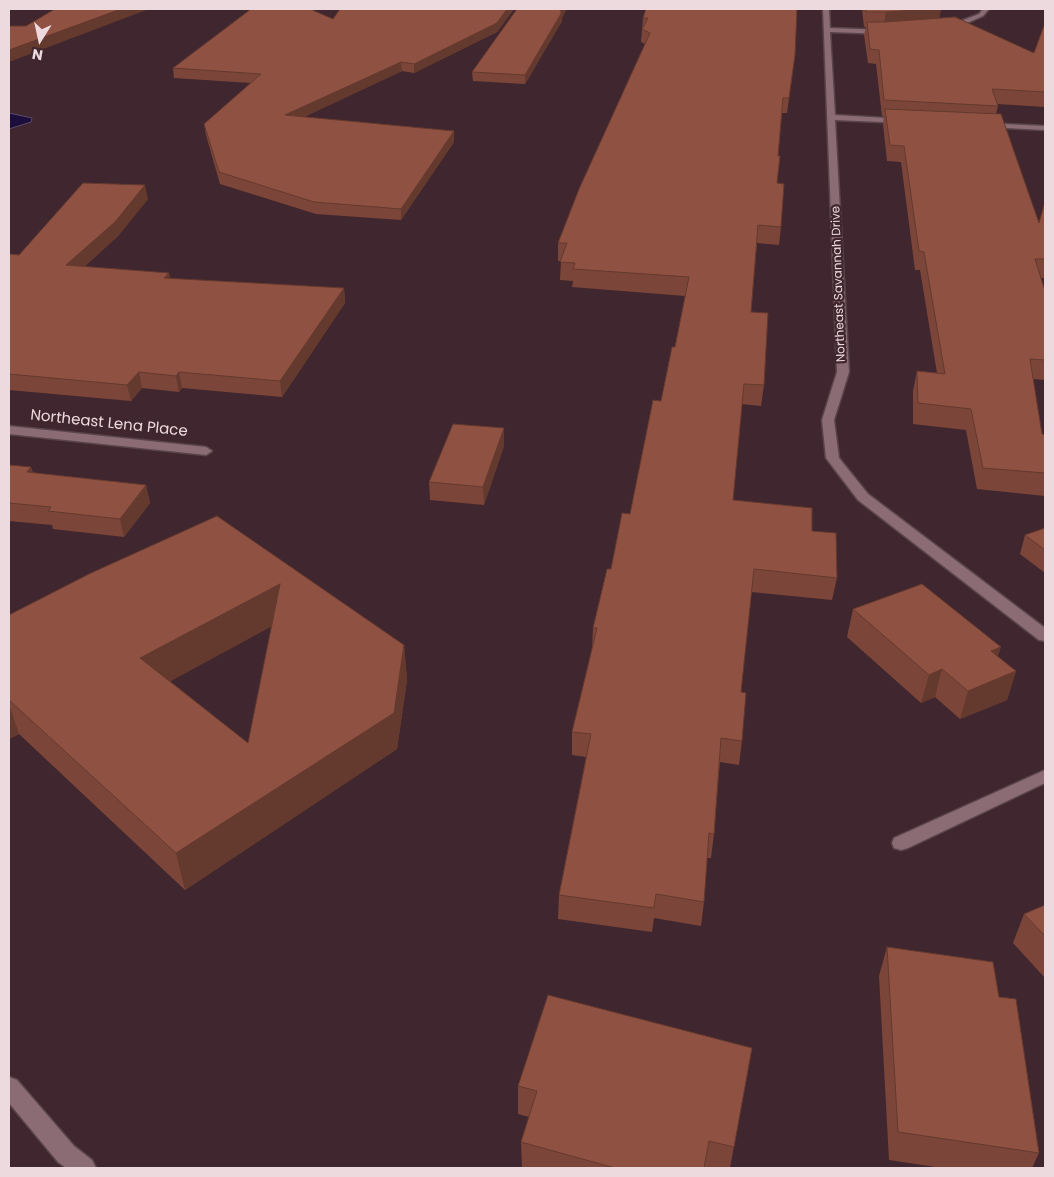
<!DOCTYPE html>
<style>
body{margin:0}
#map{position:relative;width:1054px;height:1177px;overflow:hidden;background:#40262e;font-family:Poppins,sans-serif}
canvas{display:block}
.frame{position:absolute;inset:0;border:10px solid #ecdade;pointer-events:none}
.north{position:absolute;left:15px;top:15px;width:50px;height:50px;-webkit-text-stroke:4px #40262e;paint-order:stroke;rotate:190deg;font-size:14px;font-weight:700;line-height:20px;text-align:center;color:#ecdade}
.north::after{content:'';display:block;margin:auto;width:18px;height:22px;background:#ecdade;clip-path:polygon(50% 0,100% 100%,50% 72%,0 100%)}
</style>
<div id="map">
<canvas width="1054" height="1177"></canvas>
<div class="frame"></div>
<div class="north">N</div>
</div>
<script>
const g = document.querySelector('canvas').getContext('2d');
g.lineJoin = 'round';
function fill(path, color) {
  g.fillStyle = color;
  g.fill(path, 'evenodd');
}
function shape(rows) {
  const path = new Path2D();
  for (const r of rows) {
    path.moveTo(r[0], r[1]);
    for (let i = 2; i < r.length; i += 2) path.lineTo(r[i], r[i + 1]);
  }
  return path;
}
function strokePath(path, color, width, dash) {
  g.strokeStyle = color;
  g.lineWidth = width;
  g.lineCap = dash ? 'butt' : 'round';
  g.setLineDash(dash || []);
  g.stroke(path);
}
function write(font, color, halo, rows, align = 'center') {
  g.font = font + ' Poppins,sans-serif';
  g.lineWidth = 4.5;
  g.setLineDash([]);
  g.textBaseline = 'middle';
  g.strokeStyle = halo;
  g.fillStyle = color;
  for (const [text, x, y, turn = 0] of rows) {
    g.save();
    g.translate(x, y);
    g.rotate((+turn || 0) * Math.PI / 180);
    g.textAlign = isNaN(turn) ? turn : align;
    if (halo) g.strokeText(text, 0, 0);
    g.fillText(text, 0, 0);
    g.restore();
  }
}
const water = shape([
 [9,113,32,118,31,122,9,129,9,113]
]);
fill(water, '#1d0d3d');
strokePath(water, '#5b4a6d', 1);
const minor = shape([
 [823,9,829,9,830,28,885,30,888,32,885,34,830,32,835,115,903,119,907,121,903,123,835,120,849,372,834,420,839,458,868,494,1045,628,1045,641,1039,640,858,500,826,458,822,420,837,372,823,9],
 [983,9,989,9,983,16,958,27,948,29,945,27,979,14,983,9],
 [983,123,1045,126,1045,130,986,127,982,125,983,123],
 [9,426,206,447,212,451,206,455,9,434,9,426],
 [1045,770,1045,783,908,848,901,850,894,848,892,843,894,838,1045,770],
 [9,1077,17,1080,74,1146,92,1160,96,1168,66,1168,58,1162,9,1103,9,1077]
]);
strokePath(minor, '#59444a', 3);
fill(minor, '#8b6c74');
fill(shape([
 [340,9,514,9,497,32,414,73,402,71,304,117,454,131,454,142,401,220,316,214,220,184,206,135,204,124,251,83,174,78,173,68,333,19],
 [517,9,566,9,562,18,562,21,525,84,473,81,472,72],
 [646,9,793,69,787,113,782,113,778,156,777,183,781,227,779,245,757,243,751,312,764,385,761,406,742,404,733,500,812,531,837,578,832,600,751,592,741,692,742,741,739,765,720,762,714,834,711,858,707,858,704,902,701,926,654,918,652,932,558,919,559,895,586,757,572,755,572,732,592,650,593,628,611,569,630,514,661,401,675,347,685,296,572,287,573,281,560,280,561,261,558,261,558,243,645,44,641,42,643,18],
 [862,9,941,9,939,18,1034,53,1045,23,1045,107,997,104,998,106,996,114,1039,223,1045,202,1045,278,1041,278,1045,291,1045,380,1033,379,1042,434,1045,435,1045,496,977,489,966,430,913,424,913,391,917,371,937,373,920,270,915,270,901,162,887,161,883,124,884,116,882,116,876,64,868,63,864,35,866,27,864,27],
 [148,199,118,236,84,267,169,273,170,279,344,288,345,303,282,397,182,388,179,392,142,388,131,401,9,390,9,254,19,255],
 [504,428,504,446,484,505,430,500,429,482],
 [9,465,31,467,33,473,146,485,150,503,124,537,53,529,52,525,9,521],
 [1045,528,1045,573,1020,554,1025,535],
 [91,573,404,645,407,680,397,749,185,890,19,734,9,739,9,615],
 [272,626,248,743,170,681],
 [853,609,998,657,1016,671,1007,700,960,719,935,697,921,703,847,637],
 [1045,905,1045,978,1013,943,1024,914],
 [887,947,999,997,1039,1153,1032,1168,942,1168,889,1160,879,976],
 [752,1048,730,1168,522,1168,521,1142,529,1117,518,1114,518,1086]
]), '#7b4639');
fill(shape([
 [121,9,149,9,9,62,9,50],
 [507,9,514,9,497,32,414,73,414,64],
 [562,9,566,9,566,10,562,18,562,21,525,84,525,75],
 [929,9,941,9,938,24,883,28,886,12],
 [401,62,402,71,286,125,285,115],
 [454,131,454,142,401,220,401,209],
 [145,185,148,199,118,236,69,280,66,265],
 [169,273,172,288,164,278],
 [344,288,345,303,282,397,280,381],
 [139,372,142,388,131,401,127,385],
 [179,372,182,388,179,392,176,376],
 [504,428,504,446,484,505,483,487],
 [31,467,36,485,27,472],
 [146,485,150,503,124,537,120,519],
 [280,584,285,619,149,693,140,658],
 [404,645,407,680,397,749,185,890,176,853],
 [1001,647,992,675,991,651],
 [942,669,935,697,921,703,929,675],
 [1016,671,1007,700,960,719,968,691],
 [9,704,19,734,9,739]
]), '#64392e');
const building = shape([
 [55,9,121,9,9,50,9,26,26,26,55,9],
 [251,9,310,9,333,19,340,9,507,9,497,23,414,64,401,62,285,115,454,131,401,209,314,202,219,172,204,124,261,74,173,68,251,9],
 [517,9,562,9,560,12,562,12,525,75,472,72,517,9],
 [646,9,797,9,795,55,789,98,783,98,778,156,780,156,777,183,784,184,781,227,758,225,751,312,768,313,764,385,744,384,733,500,812,508,812,531,836,533,837,578,754,569,741,692,746,693,742,741,721,738,714,834,709,833,704,902,656,894,654,908,559,895,591,734,572,732,597,628,593,628,607,569,611,569,622,513,630,514,653,400,661,401,672,347,675,347,689,277,573,269,575,263,560,262,567,243,558,243,579,189,650,33,642,29,648,18,643,18,646,9],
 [866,9,929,9,886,12,866,12,866,9],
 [955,17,1034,53,1045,23,1045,92,992,89,998,106,884,100,879,50,870,49,867,22,885,22,955,17],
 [885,109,1001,114,1039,223,1045,202,1045,259,1035,259,1045,291,1045,360,1030,359,1042,434,1045,435,1045,473,983,468,971,409,918,403,917,371,945,374,924,252,919,251,904,146,890,145,885,109],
 [83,183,145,185,115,222,66,265,169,273,164,278,344,288,280,381,179,372,176,376,139,372,127,385,9,374,9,254,19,255,83,183],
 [453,424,504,428,483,487,429,482,453,424],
 [9,465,31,467,27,472,146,485,120,519,48,511,51,507,9,503,9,465],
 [217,516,404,645,394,713,176,853,9,700,9,615,91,573,217,516],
 [280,584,248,743,140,658,280,584],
 [1045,528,1045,550,1025,535,1045,528],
 [922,584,1001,647,991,651,1016,671,968,691,942,669,929,675,853,609,922,584],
 [1045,905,1045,936,1024,914,1045,905],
 [887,947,993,962,999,997,1016,999,1039,1153,898,1132,887,947],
 [548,995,752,1048,734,1147,709,1141,704,1168,615,1168,521,1142,537,1091,518,1086,548,995]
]);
fill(building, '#8f5142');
strokePath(building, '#64392e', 1);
write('12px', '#ecdade', '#40262e', [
 ["Northeast Savannah Drive",839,284,-92]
]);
write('15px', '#ecdade', '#40262e', [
 ["Northeast Lena Place",109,424,6]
]);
</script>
